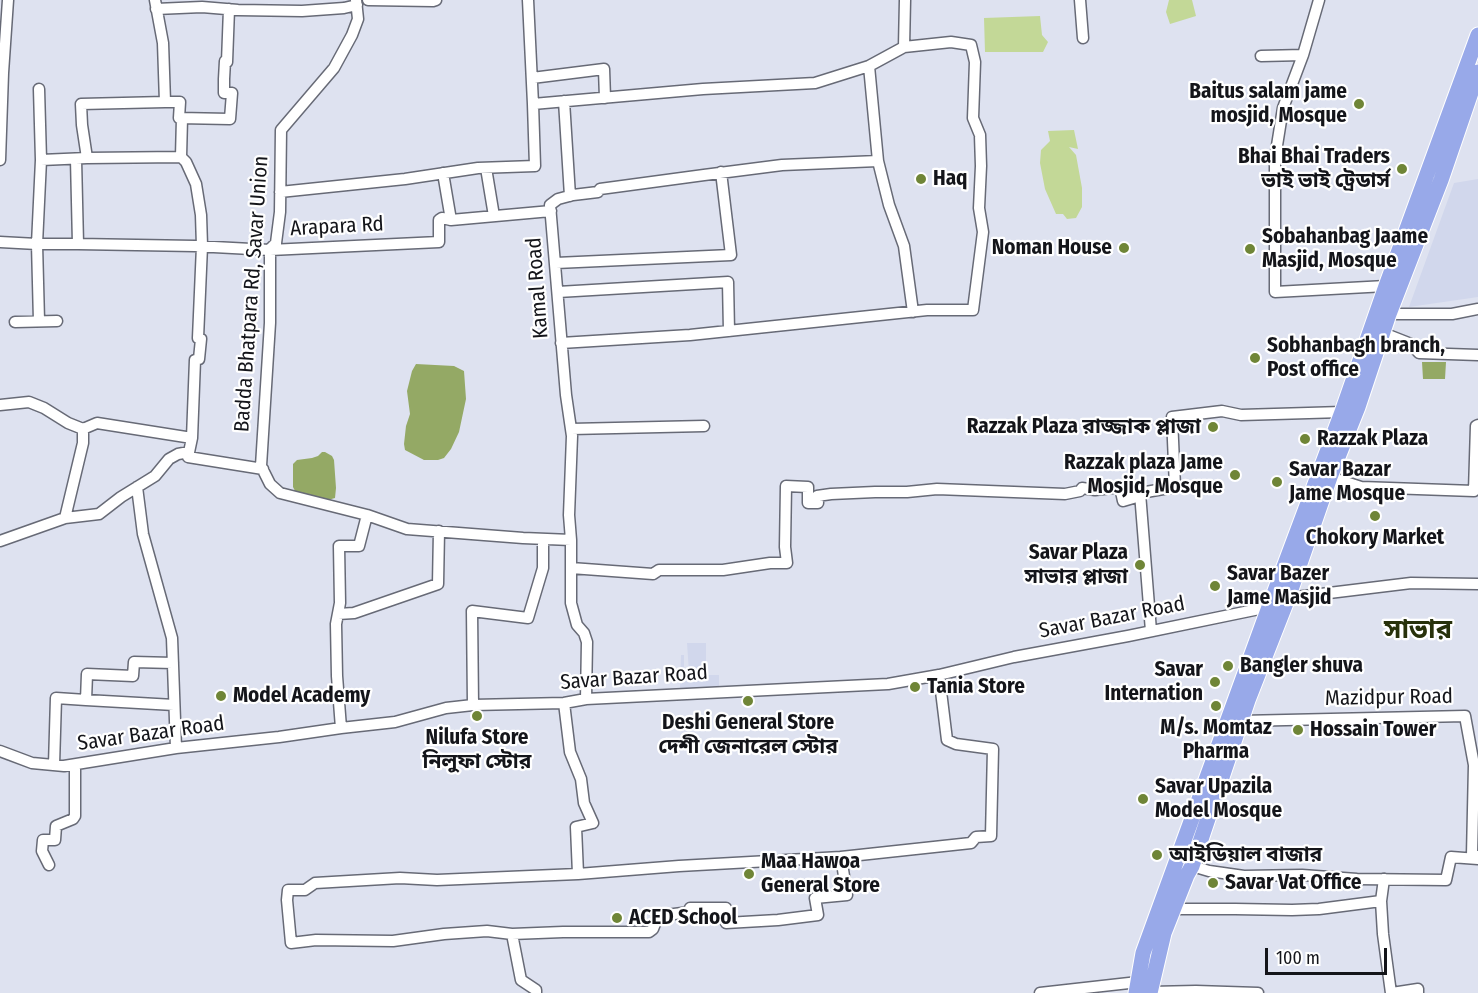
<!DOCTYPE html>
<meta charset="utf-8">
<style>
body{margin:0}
#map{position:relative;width:1478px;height:993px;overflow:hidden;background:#dee2f0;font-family:"Fira Sans Condensed",sans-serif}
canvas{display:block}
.scale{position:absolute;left:1265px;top:948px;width:122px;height:27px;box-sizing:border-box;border:3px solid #14151a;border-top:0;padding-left:8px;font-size:18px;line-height:21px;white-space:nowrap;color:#14151a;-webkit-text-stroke:4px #fff;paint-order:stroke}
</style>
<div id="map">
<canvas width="1478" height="993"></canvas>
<div class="scale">100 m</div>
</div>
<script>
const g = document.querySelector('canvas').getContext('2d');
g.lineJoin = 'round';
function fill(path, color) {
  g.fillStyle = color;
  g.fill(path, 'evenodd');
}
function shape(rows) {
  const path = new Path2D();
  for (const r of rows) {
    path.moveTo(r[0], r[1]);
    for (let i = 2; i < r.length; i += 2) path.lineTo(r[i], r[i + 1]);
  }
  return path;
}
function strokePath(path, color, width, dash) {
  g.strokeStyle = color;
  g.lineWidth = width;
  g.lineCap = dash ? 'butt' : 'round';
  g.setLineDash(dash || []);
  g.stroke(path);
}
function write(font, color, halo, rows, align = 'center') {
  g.font = font + ' "Fira Sans Condensed","Noto Sans Bengali",sans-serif';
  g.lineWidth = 4.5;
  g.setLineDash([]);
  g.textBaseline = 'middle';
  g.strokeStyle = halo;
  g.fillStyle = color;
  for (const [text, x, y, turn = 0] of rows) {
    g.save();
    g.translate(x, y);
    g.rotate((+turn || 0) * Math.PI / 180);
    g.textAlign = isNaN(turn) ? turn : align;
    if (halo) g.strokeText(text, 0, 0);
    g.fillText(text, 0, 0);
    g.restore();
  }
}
fill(shape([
 [1478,179,1478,297,1409,307,1454,183],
 [687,643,706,643,706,672,689,672],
 [681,655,684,655,684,671,687,673,687,682,708,680,708,675,719,675,719,689,680,689]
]), '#d1d7ec');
fill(shape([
 [1169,0,1192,0,1196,16,1170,24,1166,12],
 [1040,16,1042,35,1048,42,1043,52,985,52,984,18],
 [1074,130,1078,149,1069,147,1076,155,1082,188,1082,207,1076,218,1067,219,1063,214,1056,214,1045,189,1040,163,1041,150,1050,141,1048,131]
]), '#c3d897');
fill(shape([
 [1422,362,1446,362,1445,379,1423,379],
 [416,364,454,366,464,371,466,399,459,432,451,449,444,458,438,460,424,460,405,450,404,444,406,426,410,414,407,391,412,371],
 [322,452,325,452,332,456,334,460,336,488,335,498,328,500,302,495,295,491,293,487,293,464,297,460,312,458,318,456]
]), '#94a965');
const minor = shape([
 [356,0,358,19,352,35,334,68,281,130,280,212,276,243,270,249,270,323,261,466,270,484,280,493,367,515,407,529,523,538,571,540],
 [368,0,433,1,436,0],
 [528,0,533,104],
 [905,0,904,47,869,66,878,161,889,205,904,246,913,312],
 [1080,0,1083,38],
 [1319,0,1303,55,1283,108,1275,158,1275,292,1386,286],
 [156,9,202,7,238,10,302,11,344,8,357,5],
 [1261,56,1303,55],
 [532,78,604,69,605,98],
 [39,89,41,160],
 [564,101,570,196],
 [165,102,180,102,179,118,230,119,232,93,224,93,224,79,225,61,227,62,229,9],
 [181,157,186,162,196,184,201,215,202,246,198,338,201,339,199,359,195,360,192,438,188,457,263,469],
 [87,158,181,157,182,118],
 [0,160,3,73,8,0],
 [486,168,494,216],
 [443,173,451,220,551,211],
 [280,192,405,179,478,168,535,166,533,104,703,89,815,83,869,66],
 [0,242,37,244,41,160,87,158,82,125,81,104,165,102,163,43,155,0],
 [78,244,195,246,270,250,439,242,439,220,442,218,451,220],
 [556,263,731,255,721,172],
 [558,292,728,282,729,331],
 [1389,314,1452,314,1478,309],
 [39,321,37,244,78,244,76,159],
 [15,322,57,321],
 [1383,333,1411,344,1419,353,1478,355],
 [561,343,690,335,927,310,973,310,983,232,979,208,981,166,980,135,973,118,975,62,971,45,951,42,904,47],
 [0,405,29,402,44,408,68,423,83,429,83,443,65,518],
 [83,429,97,423,192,438],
 [571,429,704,426],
 [1330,477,1361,487,1474,491,1476,426,1478,425],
 [137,487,143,534,172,638,176,748],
 [0,541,65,518,99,514,121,497,155,476,169,459,178,454,189,452],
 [571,568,653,574,659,570,723,570,770,563,787,563,785,547,786,486,808,487,808,503,818,503,817,496,831,494,875,492,907,492,937,489,1065,494,1080,491,1082,488,1095,490,1120,487,1123,501,1140,496],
 [1288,598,1411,583,1478,584],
 [338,614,354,613,438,584,439,531],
 [1151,631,1140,493,1175,487,1172,417,1222,411,1241,415,1342,412],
 [586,699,587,642,584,633,577,625,571,603,571,540,569,515,572,436,566,395,550,205,558,199,573,195,598,192,600,189,704,175,782,165,878,161],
 [86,700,174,705],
 [564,703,570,752,581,779,584,803,593,823,576,827,578,874],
 [473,705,472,611,528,618,543,568,543,539],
 [1241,721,1465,716,1474,765,1472,855,1478,856],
 [341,728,337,676,336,624,340,603,339,546,359,546,367,515],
 [0,751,32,763,64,766,176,748,279,737,341,728,395,722,446,708,473,705,564,703,586,699,888,684,939,675,1014,657,1128,636,1269,607],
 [54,765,56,698,86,700,87,674,133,676,134,662,173,663],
 [49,865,42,851,43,840,55,840,56,826,73,819,75,816,75,765],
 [1192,866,1209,871,1244,876,1302,875,1357,879,1446,880,1451,857,1478,859],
 [1384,879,1381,901,1383,934,1391,993],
 [1173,909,1235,909,1292,910,1319,909,1381,901],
 [512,934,563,932,649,932,653,929,658,916,690,912,690,908,726,908,726,923,778,920,818,915,815,898,847,895,841,857],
 [1151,992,1196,991,1258,993],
 [536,993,536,990,521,980,512,934,487,931,444,934,393,941,316,940,291,943,287,900,288,890,305,890,315,883,400,878,437,880,578,874,679,866,841,857,971,843,976,837,991,836,993,749,956,744,947,740,939,675],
 [1040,993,1138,982],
 [1392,993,1418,989,1418,993]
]);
const highway = shape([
 [1136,993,1143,953,1269,607,1342,412,1386,286,1478,35],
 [1150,993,1164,933,1187,875,1192,866,1248,700,1288,598,1330,477,1358,407,1389,314,1441,180,1478,72]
]);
strokePath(minor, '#676a76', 13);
strokePath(highway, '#fff', 17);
strokePath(minor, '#fff', 10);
strokePath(highway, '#98a9e9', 15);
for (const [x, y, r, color] of [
 [1359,104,6,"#6f8537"],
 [1402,169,6,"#6f8537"],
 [921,179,6,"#6f8537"],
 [1124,248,6,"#6f8537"],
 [1250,249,6,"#6f8537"],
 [1255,358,6,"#6f8537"],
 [1213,427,6,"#6f8537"],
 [1305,439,6,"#6f8537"],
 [1235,475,6,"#6f8537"],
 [1277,482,6,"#6f8537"],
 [1375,516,6,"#6f8537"],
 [1140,565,6,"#6f8537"],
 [1215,586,6,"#6f8537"],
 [1228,666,6,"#6f8537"],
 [1215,682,6,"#6f8537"],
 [915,687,6,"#6f8537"],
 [221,696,6,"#6f8537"],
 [748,701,6,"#6f8537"],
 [1216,706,6,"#6f8537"],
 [477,716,6,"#6f8537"],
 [1298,730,6,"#6f8537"],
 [1143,799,6,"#6f8537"],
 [1157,855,6,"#6f8537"],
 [749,874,6,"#6f8537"],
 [1213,883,6,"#6f8537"],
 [617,918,6,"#6f8537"]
]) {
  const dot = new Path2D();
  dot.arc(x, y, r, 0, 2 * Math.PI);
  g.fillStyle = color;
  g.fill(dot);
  strokePath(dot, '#fff', 2);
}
write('bold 21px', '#14151a', '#fff', [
 ["Baitus salam jame",1347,92,"right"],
 ["mosjid, Mosque",1347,116,"right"],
 ["Bhai Bhai Traders",1390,157,"right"],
 ["ভাই ভাই ট্রেডার্স",1390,181,"right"],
 ["Haq",933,179],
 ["Sobahanbag Jaame",1262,237],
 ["Masjid, Mosque",1262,261],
 ["Noman House",1112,248,"right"],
 ["Sobhanbagh branch,",1267,346],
 ["Post office",1267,370],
 ["Razzak Plaza রাজ্জাক প্লাজা",1201,427,"right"],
 ["Razzak Plaza",1317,439],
 ["Razzak plaza Jame",1223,463,"right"],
 ["Mosjid, Mosque",1223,487,"right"],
 ["Savar Bazar",1289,470],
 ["Jame Mosque",1289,494],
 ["Chokory Market",1375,538,"center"],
 ["Savar Plaza",1128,553,"right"],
 ["সাভার প্লাজা",1128,577,"right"],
 ["Savar Bazer",1227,574],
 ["Jame Masjid",1227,598],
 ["Bangler shuva",1240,666],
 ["Savar",1203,670,"right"],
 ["Internation",1203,694,"right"],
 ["Tania Store",927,687],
 ["Model Academy",233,696],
 ["Deshi General Store",748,723,"center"],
 ["দেশী জেনারেল স্টোর",748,747,"center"],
 ["M/s. Momtaz",1216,728,"center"],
 ["Pharma",1216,752,"center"],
 ["Hossain Tower",1310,730],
 ["Nilufa Store",477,738,"center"],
 ["নিলুফা স্টোর",477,762,"center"],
 ["Savar Upazila",1155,787],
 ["Model Mosque",1155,811],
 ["আইডিয়াল বাজার",1169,855],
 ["Maa Hawoa",761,862],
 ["General Store",761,886],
 ["Savar Vat Office",1225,883],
 ["ACED School",629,918]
], 'left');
write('21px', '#14151a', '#fff', [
 ["Arapara Rd",337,227,-3],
 ["Kamal Road",538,288,-94],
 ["Badda Bhatpara Rd, Savar Union",252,294,-86],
 ["Savar Bazar Road",1112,618,-11],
 ["Savar Bazar Road",634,678,-4],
 ["Mazidpur Road",1389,698,-1],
 ["Savar Bazar Road",151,734,-8]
]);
write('bold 27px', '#27310b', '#fff', [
 ["সাভার",1418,630]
]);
</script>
